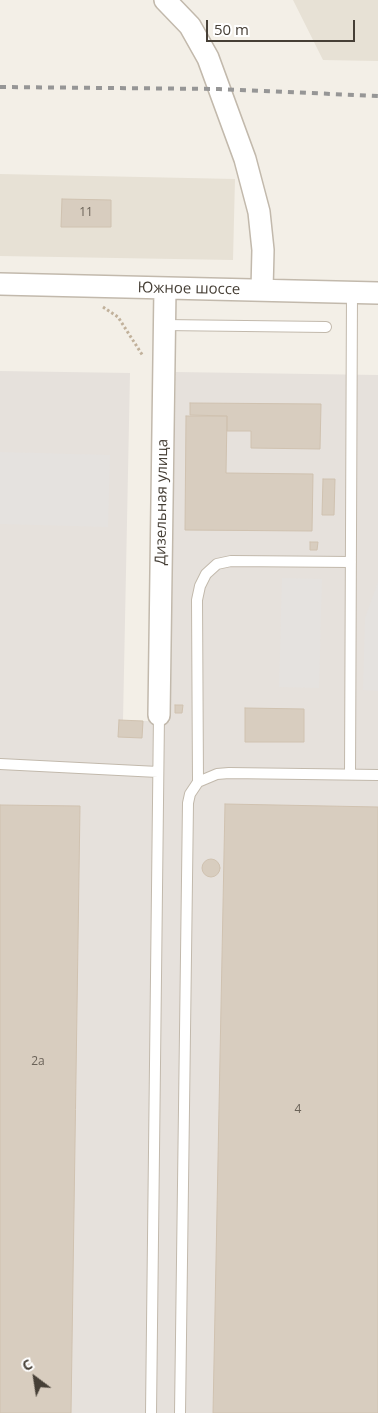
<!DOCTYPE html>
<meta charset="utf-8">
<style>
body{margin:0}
#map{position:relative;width:378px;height:1413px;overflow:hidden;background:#f3efe7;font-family:"Open Sans",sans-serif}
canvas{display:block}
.north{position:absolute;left:10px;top:1353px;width:50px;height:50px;-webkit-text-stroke:4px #fff;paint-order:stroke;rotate:329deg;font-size:14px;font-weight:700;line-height:20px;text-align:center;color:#463f36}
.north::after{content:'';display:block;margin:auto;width:18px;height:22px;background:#463f36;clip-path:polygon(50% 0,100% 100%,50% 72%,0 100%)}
.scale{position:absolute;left:206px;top:20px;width:149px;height:22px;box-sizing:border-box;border:2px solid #463f36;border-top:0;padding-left:6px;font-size:15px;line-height:18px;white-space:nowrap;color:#463f36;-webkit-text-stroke:4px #fff;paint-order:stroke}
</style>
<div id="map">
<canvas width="378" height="1413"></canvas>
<div class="north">С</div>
<div class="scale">50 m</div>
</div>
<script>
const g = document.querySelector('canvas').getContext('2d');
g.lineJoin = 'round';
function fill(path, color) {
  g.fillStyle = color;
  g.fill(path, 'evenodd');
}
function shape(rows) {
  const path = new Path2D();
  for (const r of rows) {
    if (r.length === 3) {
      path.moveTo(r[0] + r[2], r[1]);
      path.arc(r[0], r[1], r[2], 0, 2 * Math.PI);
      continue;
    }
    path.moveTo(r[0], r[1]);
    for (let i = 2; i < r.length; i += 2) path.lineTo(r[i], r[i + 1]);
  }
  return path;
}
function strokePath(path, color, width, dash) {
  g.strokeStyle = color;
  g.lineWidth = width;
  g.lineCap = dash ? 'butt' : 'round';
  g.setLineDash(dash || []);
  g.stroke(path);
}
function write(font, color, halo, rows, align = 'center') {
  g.font = font + ' "Open Sans",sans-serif';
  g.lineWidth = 4.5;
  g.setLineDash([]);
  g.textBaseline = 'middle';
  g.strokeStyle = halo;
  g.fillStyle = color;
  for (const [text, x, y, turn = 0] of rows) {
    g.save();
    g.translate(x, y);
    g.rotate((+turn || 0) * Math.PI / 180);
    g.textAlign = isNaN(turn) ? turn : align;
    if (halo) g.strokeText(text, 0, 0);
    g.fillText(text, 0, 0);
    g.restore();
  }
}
fill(shape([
 [293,0,378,0,378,61,323,60],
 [0,174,235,179,233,260,0,256]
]), '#e7e1d5');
fill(shape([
 [0,371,130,373,123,720,170,722,176,372,378,375,378,1413,0,1413]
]), '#e6e1dc');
fill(shape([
 [0,452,110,455,108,527,0,524],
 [282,578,322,579,319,688,279,687],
 [378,582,378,691,363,690,365,618]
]), '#e5e2df');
const building = shape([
 [62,199,111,200,111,227,61,227,62,199],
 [190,403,321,404,320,449,251,448,251,431,227,431,227,416,190,415,190,403],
 [186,416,227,416,226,473,313,474,312,531,185,530,186,416],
 [323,479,335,479,334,515,322,515,323,479],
 [310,542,318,542,317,550,310,550,310,542],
 [175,705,183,705,182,713,175,713,175,705],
 [245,708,304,709,304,742,245,742,245,708],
 [119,720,143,721,142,738,118,737,119,720],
 [225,804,378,807,378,1413,213,1413,225,804],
 [0,805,80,806,71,1413,0,1413,0,805],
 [211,868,9]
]);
fill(building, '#d8cdbf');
strokePath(building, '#d0c2b0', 1);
const service = shape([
 [164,325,326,327],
 [351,562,231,561,217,564,206,574,200,586,197,600,198,782,217,774,229,773,378,775],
 [0,764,158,772],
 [350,774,352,292],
 [151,1413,159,715],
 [180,1413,188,803,190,794,198,782]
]);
const minor = shape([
 [165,0,190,26,208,58,245,159,259,212,263,250,262,290],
 [0,284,378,293],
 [159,715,165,288]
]);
strokePath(service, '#c2b9ac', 12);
strokePath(minor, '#c2b9ac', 24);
strokePath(shape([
 [103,307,118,317,143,356]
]), '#c1b19b', 3, [2.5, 2.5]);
strokePath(service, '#fff', 10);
strokePath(minor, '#fff', 21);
strokePath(shape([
 [0,87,219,89,378,96]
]), '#969696', 4, [6, 6]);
write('12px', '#6a6258', null, [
 ["11",86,213],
 ["2а",38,1062],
 ["4",298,1110]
]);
write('15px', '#463f36', '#fff', [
 ["Южное шоссе",189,289,1],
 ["Дизельная улица",162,502,-89]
]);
</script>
